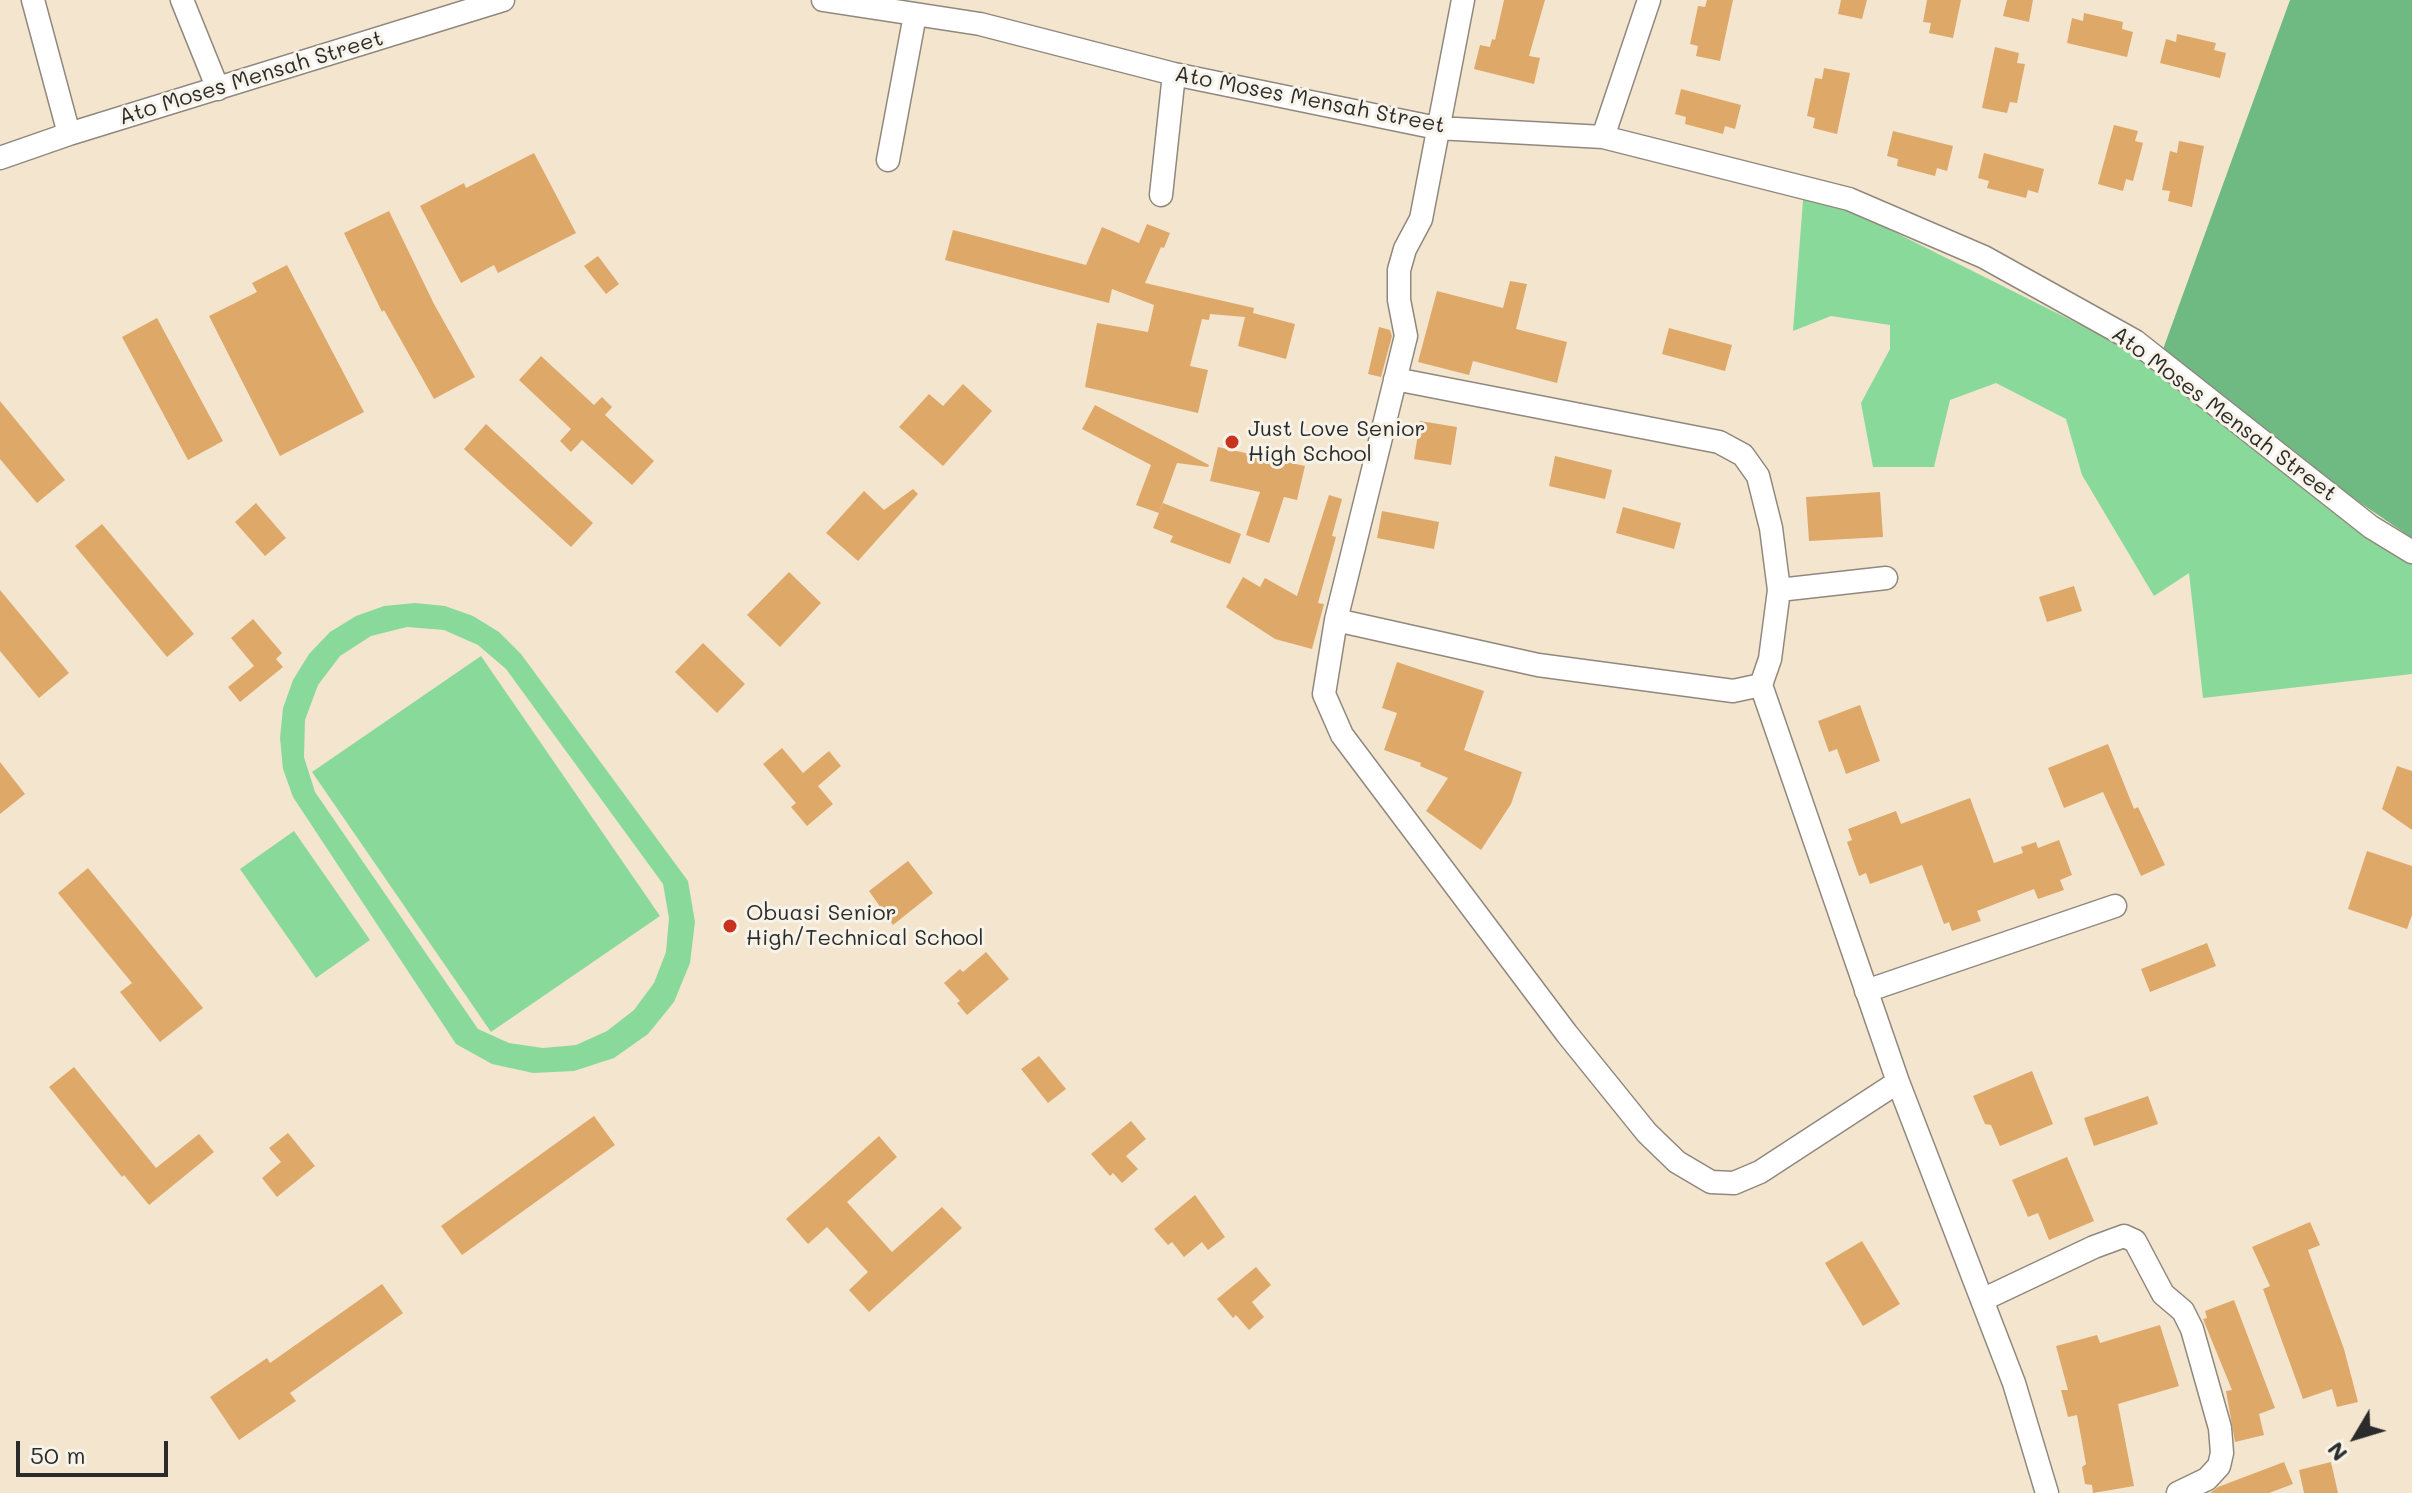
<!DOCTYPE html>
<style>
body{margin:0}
#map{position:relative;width:2412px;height:1493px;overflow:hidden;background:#f4e5cf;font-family:Mali,sans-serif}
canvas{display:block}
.north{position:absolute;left:2316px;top:1397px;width:80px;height:80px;-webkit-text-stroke:6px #f7f3e8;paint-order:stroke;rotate:232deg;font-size:22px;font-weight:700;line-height:32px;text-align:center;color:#2b2b2b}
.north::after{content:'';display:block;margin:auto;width:28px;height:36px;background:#2b2b2b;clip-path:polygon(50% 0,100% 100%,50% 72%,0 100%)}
.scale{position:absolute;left:16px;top:1441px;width:152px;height:36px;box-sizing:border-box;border:4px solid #2b2b2b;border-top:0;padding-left:10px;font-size:24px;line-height:28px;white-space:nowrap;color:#2b2b2b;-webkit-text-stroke:6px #f7f3e8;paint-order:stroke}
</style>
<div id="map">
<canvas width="2412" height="1493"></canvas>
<div class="north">N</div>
<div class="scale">50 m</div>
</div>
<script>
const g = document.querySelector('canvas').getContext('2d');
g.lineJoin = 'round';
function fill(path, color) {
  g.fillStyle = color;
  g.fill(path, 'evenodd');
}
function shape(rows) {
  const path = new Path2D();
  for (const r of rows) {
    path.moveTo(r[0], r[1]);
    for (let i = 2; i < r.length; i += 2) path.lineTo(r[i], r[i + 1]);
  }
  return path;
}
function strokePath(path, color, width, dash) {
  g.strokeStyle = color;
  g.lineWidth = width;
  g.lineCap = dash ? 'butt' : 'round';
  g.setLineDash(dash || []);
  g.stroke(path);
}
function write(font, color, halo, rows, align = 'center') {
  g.font = font + ' Mali,sans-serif';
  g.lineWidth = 6;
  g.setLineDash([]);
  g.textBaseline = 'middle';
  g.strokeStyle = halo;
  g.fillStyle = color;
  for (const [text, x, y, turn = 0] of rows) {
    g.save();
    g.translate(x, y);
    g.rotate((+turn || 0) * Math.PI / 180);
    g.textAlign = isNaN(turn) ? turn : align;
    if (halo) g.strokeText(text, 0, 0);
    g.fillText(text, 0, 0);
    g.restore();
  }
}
fill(shape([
 [1804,187,2125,347,2412,564,2412,674,2203,698,2189,573,2154,596,2082,475,2066,419,1996,383,1950,400,1934,467,1873,467,1861,403,1890,349,1890,325,1831,316,1793,331],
 [415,603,445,606,473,616,499,632,521,654,688,881,695,922,690,963,674,1002,648,1034,614,1058,574,1071,533,1073,492,1064,456,1044,293,797,283,769,280,738,283,708,293,680,309,654,330,632,356,616,384,606],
 [407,627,444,630,478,645,506,669,663,884,669,918,666,952,654,983,634,1010,607,1031,576,1045,543,1048,509,1043,478,1029,315,792,304,757,305,720,318,685,340,656,371,636],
 [481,656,660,916,491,1032,312,772],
 [294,831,370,940,316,978,240,869]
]), '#89da9a');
fill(shape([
 [2290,0,2412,0,2412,538,2334,485,2162,352]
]), '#6eba82');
fill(shape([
 [1504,0,1545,0,1529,56,1540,58,1534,84,1474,69,1480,45,1490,47,1492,39,1495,40],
 [1707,0,1733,0,1720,61,1696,56,1698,46,1690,44,1698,6,1705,7],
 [1841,0,1867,0,1862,19,1838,14],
 [1927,0,1961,0,1953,38,1929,33,1931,23,1923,22],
 [2007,0,2033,0,2029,22,2003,16],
 [2084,13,2123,22,2122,29,2133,32,2127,57,2067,43,2072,18,2083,21],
 [2177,34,2216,43,2214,50,2226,53,2220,78,2160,63,2166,39,2176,42],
 [1995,47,2019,53,2017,63,2025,64,2017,103,2010,102,2007,113,1982,108],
 [1824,68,1850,73,1837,134,1813,128,1815,118,1807,116,1815,78,1822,79],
 [1681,89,1741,105,1735,129,1725,126,1723,134,1685,124,1686,117,1675,114],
 [2114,125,2138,131,2135,141,2143,143,2133,181,2126,179,2123,191,2098,184],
 [1893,131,1953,146,1947,171,1937,168,1935,176,1897,166,1898,159,1887,156],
 [2179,141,2204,146,2192,207,2168,201,2170,191,2162,190,2170,151,2177,153],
 [534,153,576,233,498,273,494,265,461,283,420,206,464,183,466,188],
 [1984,153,2044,169,2038,193,2028,190,2026,198,1987,188,1989,181,1978,178],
 [389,211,434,304,475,377,434,399,384,310,382,312,344,233],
 [1147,224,1170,233,1164,248,1161,247,1145,283,1254,308,1253,313,1295,324,1286,359,1238,346,1245,317,1210,314,1209,320,1202,319,1190,366,1208,370,1198,413,1085,387,1097,323,1148,332,1154,305,1112,289,1109,303,945,260,953,230,1086,265,1102,227,1139,243],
 [598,256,619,284,606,294,584,266],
 [287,265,364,412,280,456,209,316,257,292,252,283],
 [1510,281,1527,284,1516,329,1567,342,1557,383,1473,361,1469,375,1418,362,1437,291,1503,308],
 [157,318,223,441,188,460,122,337],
 [1379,327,1390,330,1392,336,1381,377,1368,374],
 [1669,328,1732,345,1725,371,1662,354],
 [541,356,594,405,602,397,612,407,605,415,654,461,632,485,582,440,571,452,560,441,571,429,519,380],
 [963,384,992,411,943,466,899,427,929,394,943,406],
 [0,401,65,480,37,503,0,459],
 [1095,405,1209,465,1208,467,1177,463,1159,513,1136,505,1151,465,1082,429],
 [1420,421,1457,427,1451,465,1414,459],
 [486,424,593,523,571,547,464,449],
 [1218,447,1305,466,1297,500,1284,497,1269,543,1246,535,1260,492,1210,481],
 [1555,456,1612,470,1605,499,1549,486],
 [913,489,918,494,858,561,826,533,864,491,884,510],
 [1880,492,1883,537,1809,541,1806,497],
 [1329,495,1342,499,1332,536,1336,537,1318,603,1324,604,1312,649,1275,639,1226,607,1243,577,1260,587,1265,578,1297,596],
 [256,503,286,538,265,556,235,522],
 [1163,503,1241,534,1230,564,1170,542,1173,536,1153,528],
 [1623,507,1681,523,1674,549,1616,533],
 [1382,511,1439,522,1434,549,1377,538],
 [102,524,194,634,167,657,75,546],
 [789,572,821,603,780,647,747,615],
 [2074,586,2082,611,2047,622,2039,597],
 [0,590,69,673,39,698,0,651],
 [253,619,282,653,276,659,283,667,240,702,228,687,254,666,231,638],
 [703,643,745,684,717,713,675,672],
 [1397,662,1484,691,1464,750,1522,772,1511,804,1481,850,1426,811,1448,778,1420,766,1421,763,1384,750,1397,713,1382,708],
 [1860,705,1880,761,1846,774,1837,749,1829,752,1818,721],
 [2108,744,2134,809,2138,807,2165,865,2141,876,2103,792,2064,808,2048,768],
 [782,748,803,773,829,751,841,766,818,786,833,804,807,826,791,807,796,803,763,764],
 [0,762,25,794,0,814],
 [2397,766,2412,771,2412,830,2382,809],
 [1970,798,1994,863,2023,853,2021,847,2036,842,2038,848,2059,840,2072,875,2060,880,2064,890,2038,899,2034,889,1977,911,1981,921,1952,931,1949,922,1944,924,1922,865,1870,884,1866,873,1859,876,1847,842,1852,840,1848,829,1896,811,1901,824],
 [2367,851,2412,866,2412,915,2407,929,2348,909],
 [908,861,933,893,893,925,869,891],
 [88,868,203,1008,160,1042,120,992,132,983,58,893],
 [2207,943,2216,966,2150,992,2141,969],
 [986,952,1009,979,967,1015,957,1003,960,1001,944,983,960,969,963,972],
 [1039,1056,1066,1089,1048,1103,1021,1069],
 [74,1067,156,1168,199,1134,214,1152,149,1205,124,1175,122,1177,49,1087],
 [2032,1071,2053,1124,2000,1146,1991,1125,1985,1124,1973,1096],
 [2148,1096,2158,1124,2094,1146,2084,1118],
 [594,1116,615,1145,462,1255,441,1226],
 [1131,1121,1146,1139,1126,1156,1138,1169,1122,1183,1113,1173,1110,1176,1091,1154],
 [288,1133,315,1166,277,1197,262,1178,281,1162,269,1148],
 [879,1136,897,1157,847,1202,892,1252,942,1207,962,1228,869,1312,849,1290,868,1272,827,1227,808,1244,786,1219],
 [2067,1157,2094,1221,2049,1240,2038,1213,2028,1217,2012,1180],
 [1195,1195,1225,1237,1208,1250,1202,1242,1184,1257,1172,1242,1168,1245,1154,1229],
 [2310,1222,2320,1245,2308,1250,2344,1349,2358,1402,2337,1407,2332,1389,2303,1399,2263,1289,2270,1286,2252,1247],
 [1862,1241,1900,1304,1863,1326,1825,1263],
 [1256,1267,1271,1285,1252,1302,1264,1317,1249,1330,1236,1315,1233,1318,1217,1299],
 [382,1284,403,1313,290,1393,296,1401,239,1440,210,1397,267,1358,270,1363],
 [2234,1300,2275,1408,2259,1414,2264,1435,2235,1442,2226,1391,2232,1390,2203,1319,2207,1318,2205,1311],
 [2160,1325,2179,1386,2118,1404,2134,1486,2093,1493,2092,1485,2085,1484,2082,1467,2086,1464,2077,1415,2068,1417,2061,1390,2068,1390,2056,1346,2097,1335,2100,1343],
 [2284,1462,2293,1484,2269,1493,2210,1493,2218,1487],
 [2331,1462,2338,1493,2304,1493,2299,1470]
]), '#dea869');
const minor = shape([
 [33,0,69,134],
 [182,0,218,89],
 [823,0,980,24,1174,74,1437,128,1603,137,1849,199,1984,257,2135,341,2371,527,2412,552],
 [1603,137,1649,0],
 [0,158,69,134,503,0],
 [888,160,915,15],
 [1161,195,1174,74],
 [1395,379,1719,442,1743,455,1758,476,1771,528,1779,590,1770,659,1761,685,1898,1082,1760,1172,1734,1183,1711,1182,1677,1162,1647,1133,1567,1034,1342,735,1324,694,1336,620,1406,336,1399,300,1399,270,1405,249,1421,219,1463,0],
 [1779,590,1886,578],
 [1336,620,1538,665,1733,691,1761,685],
 [1866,991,2115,906],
 [1898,1082,2014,1383,2047,1493],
 [1982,1300,2094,1247,2124,1236,2135,1241,2163,1294,2183,1311,2192,1329,2220,1428,2222,1453,2219,1466,2207,1479,2178,1493]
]);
strokePath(minor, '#90887d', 25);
strokePath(minor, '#fff', 22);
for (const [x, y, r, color] of [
 [1232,442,8,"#c8321e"],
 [730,926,8,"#c8321e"]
]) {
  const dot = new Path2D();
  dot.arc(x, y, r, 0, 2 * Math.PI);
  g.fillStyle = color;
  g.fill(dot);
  strokePath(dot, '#f7f3e8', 3);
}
write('22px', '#2b2b2b', '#f7f3e8', [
 ["Ato Moses Mensah Street",251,78,-17],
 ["Ato Moses Mensah Street",1310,100,11],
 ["Ato Moses Mensah Street",2224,414,37]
]);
write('22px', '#2b2b2b', '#f7f3e8', [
 ["Just Love Senior",1248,429],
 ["High School",1248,454],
 ["Obuasi Senior",746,913],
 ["High/Technical School",746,938]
], 'left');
</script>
